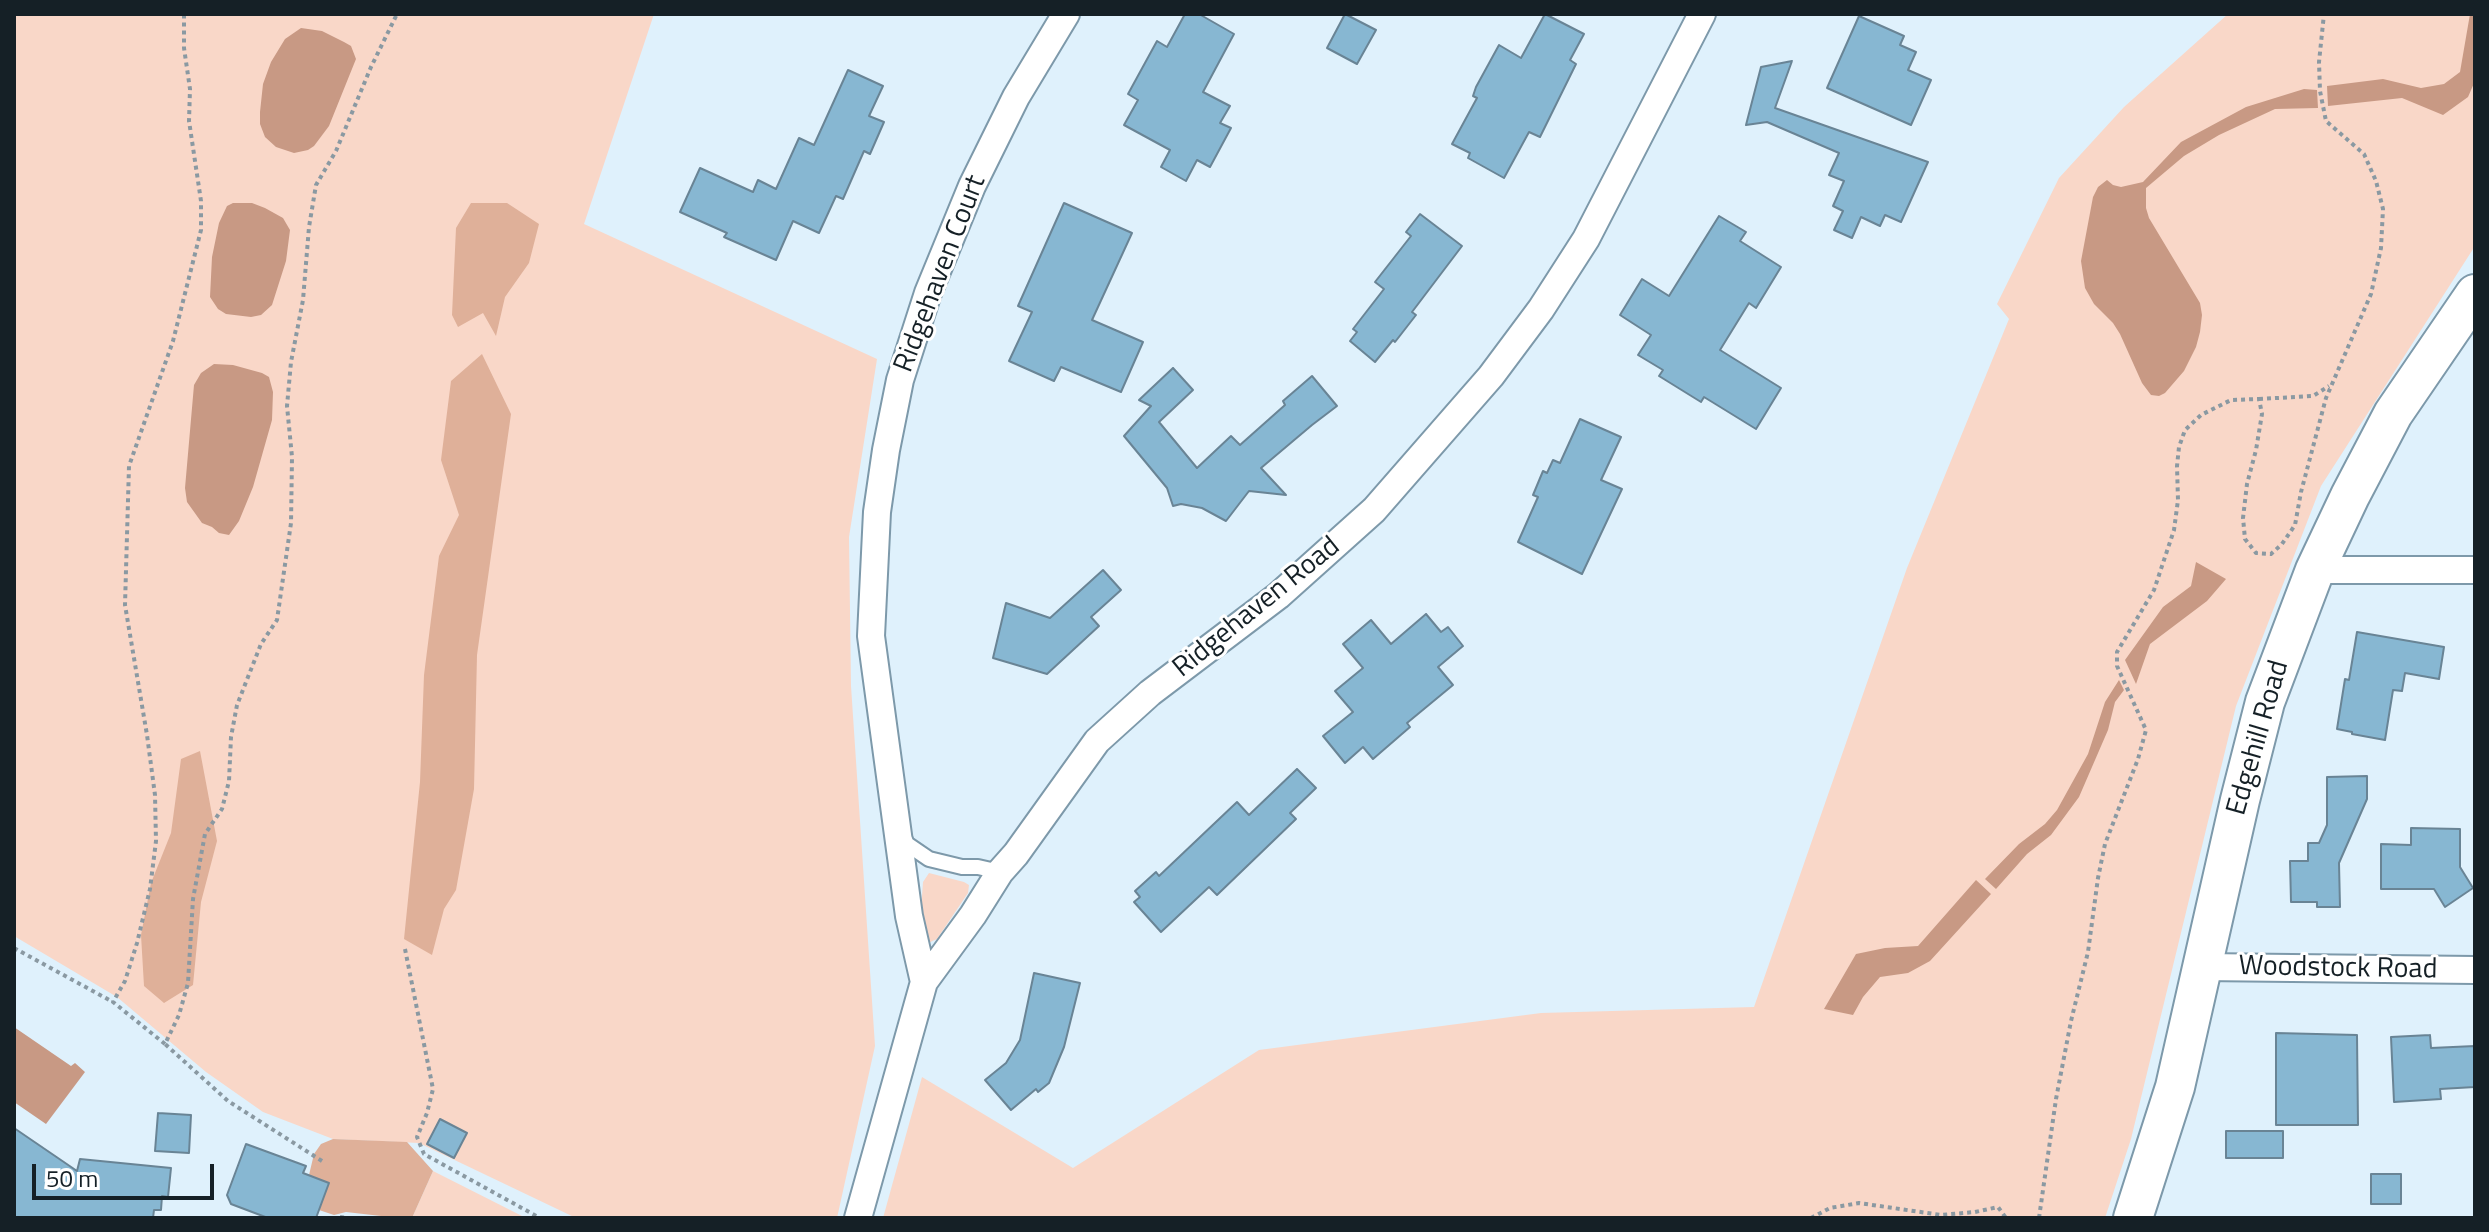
<!DOCTYPE html>
<style>
body{margin:0}
#map{position:relative;width:2489px;height:1232px;overflow:hidden;background:#dff1fc;font-family:"Titillium Web",sans-serif}
canvas{display:block}
.frame{position:absolute;inset:0;border:16px solid #152026;pointer-events:none}
.scale{position:absolute;left:32px;top:1164px;width:182px;height:36px;box-sizing:border-box;border:4px solid #152026;border-top:0;padding-left:10px;font-size:24px;line-height:28px;white-space:nowrap;color:#152026;-webkit-text-stroke:6px #fff;paint-order:stroke}
</style>
<div id="map">
<canvas width="2489" height="1232"></canvas>
<div class="frame"></div>
<div class="scale">50 m</div>
</div>
<script>
const g = document.querySelector('canvas').getContext('2d');
g.lineJoin = 'round';
function fill(path, color) {
  g.fillStyle = color;
  g.fill(path, 'evenodd');
}
function shape(rows) {
  const path = new Path2D();
  for (const r of rows) {
    path.moveTo(r[0], r[1]);
    for (let i = 2; i < r.length; i += 2) path.lineTo(r[i], r[i + 1]);
  }
  return path;
}
function strokePath(path, color, width, dash) {
  g.strokeStyle = color;
  g.lineWidth = width;
  g.lineCap = dash ? 'butt' : 'round';
  g.setLineDash(dash || []);
  g.stroke(path);
}
function write(font, color, halo, rows, align = 'center') {
  g.font = font + ' "Titillium Web",sans-serif';
  g.lineWidth = 6;
  g.setLineDash([]);
  g.textBaseline = 'middle';
  g.strokeStyle = halo;
  g.fillStyle = color;
  for (const [text, x, y, turn = 0] of rows) {
    g.save();
    g.translate(x, y);
    g.rotate((+turn || 0) * Math.PI / 180);
    g.textAlign = isNaN(turn) ? turn : align;
    if (halo) g.strokeText(text, 0, 0);
    g.fillText(text, 0, 0);
    g.restore();
  }
}
fill(shape([
 [14,14,654,14,584,224,877,359,849,537,851,686,875,1046,837,1218,576,1218,419,1143,333,1139,263,1112,206,1072,117,997,14,936],
 [2228,14,2475,14,2475,246,2321,486,2236,706,2131,1139,2105,1218,883,1218,922,1077,1073,1168,1259,1050,1541,1013,1754,1007,1907,568,2009,319,1997,304,2059,178,2124,107],
 [929,873,964,882,969,885,968,893,937,939,928,943,921,911,923,882],
 [433,1171,526,1218,412,1218]
]), '#f9d7c8');
fill(shape([
 [471,203,507,203,539,224,529,263,505,297,496,336,483,313,458,327,452,315,456,228],
 [482,354,511,414,477,655,474,789,456,890,444,909,432,955,404,939,420,782,424,675,439,556,459,515,441,460,451,381],
 [200,751,217,841,201,902,193,985,164,1003,144,986,141,935,151,883,171,833,181,759],
 [333,1139,407,1142,433,1171,412,1218,382,1218,381,1216,346,1212,334,1215,319,1210,329,1183,309,1175,314,1154,321,1144]
]), '#dfb099');
fill(shape([
 [2470,14,2475,14,2475,81,2468,97,2443,115,2402,98,2328,106,2327,86,2383,79,2421,88,2444,84,2460,72],
 [301,28,322,31,344,42,351,46,356,59,329,126,314,146,308,150,294,153,276,147,265,137,260,124,260,112,263,84,271,62,285,39],
 [2304,89,2317,90,2318,108,2275,109,2219,135,2184,156,2146,188,2146,208,2149,218,2200,303,2202,315,2200,332,2196,347,2184,371,2165,393,2159,396,2151,395,2142,383,2120,334,2113,323,2094,304,2085,288,2081,261,2093,197,2098,187,2107,180,2113,185,2121,187,2143,182,2181,142,2246,107],
 [233,203,252,203,265,208,283,218,290,230,286,261,272,305,261,315,251,317,226,314,218,309,210,297,212,257,219,223,227,206],
 [214,364,233,365,262,373,269,377,273,392,272,420,253,487,239,521,229,535,219,533,212,527,202,523,187,502,185,488,194,385,201,373],
 [2196,562,2226,579,2207,601,2150,644,2136,684,2125,660,2163,607,2191,586],
 [2119,680,2124,690,2115,702,2108,730,2079,797,2051,835,2027,854,1996,889,1985,879,2019,844,2045,824,2057,810,2088,754,2105,702],
 [1976,880,1991,894,1930,961,1908,973,1880,977,1863,997,1853,1015,1824,1009,1856,954,1885,948,1918,946],
 [14,1027,71,1066,75,1063,85,1072,46,1124,14,1102]
]), '#c89984');
const building = shape([
 [1185,14,1199,14,1234,34,1203,92,1230,106,1220,123,1231,128,1210,167,1197,160,1186,181,1161,167,1170,150,1124,125,1138,100,1128,94,1157,41,1167,47,1185,14],
 [1345,14,1376,30,1357,64,1327,48,1345,14],
 [1545,14,1584,34,1570,60,1576,64,1540,137,1529,132,1504,178,1468,158,1470,153,1452,144,1477,98,1473,96,1476,87,1499,45,1521,58,1545,14],
 [1859,16,1904,36,1900,45,1916,52,1908,70,1931,80,1911,125,1827,88,1859,16],
 [1792,61,1775,108,1928,162,1901,222,1885,215,1880,226,1861,217,1852,238,1834,230,1843,211,1833,206,1844,181,1829,175,1839,153,1767,122,1746,125,1761,67,1792,61],
 [848,70,883,86,869,116,884,122,870,154,864,151,843,199,836,196,819,233,793,221,776,260,724,237,727,233,680,212,700,168,753,192,758,180,776,189,799,138,814,145,848,70],
 [1064,203,1132,233,1092,320,1143,342,1121,392,1061,367,1054,381,1009,361,1032,312,1018,306,1064,203],
 [1420,214,1462,246,1412,312,1416,315,1395,342,1393,340,1375,362,1350,341,1357,332,1353,329,1384,289,1375,282,1411,236,1406,232,1420,214],
 [1719,216,1746,232,1740,241,1781,267,1756,308,1749,303,1720,350,1781,388,1756,429,1704,397,1701,402,1659,376,1663,370,1638,355,1651,335,1620,315,1642,279,1669,296,1719,216],
 [1173,368,1193,390,1159,422,1197,468,1231,436,1240,445,1285,405,1283,401,1312,376,1337,406,1312,425,1261,468,1286,495,1249,491,1226,521,1202,508,1181,504,1173,506,1167,488,1124,436,1151,406,1139,400,1173,368],
 [1580,419,1621,437,1601,480,1622,489,1582,574,1518,542,1538,497,1533,495,1543,471,1547,473,1553,460,1560,463,1580,419],
 [1103,570,1121,590,1091,617,1099,626,1047,674,993,658,1006,603,1050,618,1103,570],
 [1426,614,1441,632,1448,627,1463,646,1438,667,1453,685,1407,723,1410,727,1373,759,1363,747,1345,763,1323,736,1353,712,1335,691,1363,668,1343,644,1371,620,1391,644,1426,614],
 [2357,632,2444,647,2439,679,2405,673,2402,691,2393,690,2385,740,2352,734,2352,732,2337,729,2345,679,2349,680,2357,632],
 [1297,769,1316,788,1290,813,1296,819,1217,895,1209,887,1161,932,1134,902,1140,897,1135,891,1156,872,1159,876,1237,802,1249,815,1297,769],
 [2367,776,2367,799,2339,863,2340,907,2317,907,2317,902,2291,902,2290,861,2308,861,2308,843,2319,843,2327,825,2327,777,2367,776],
 [2411,828,2460,829,2460,867,2473,888,2445,907,2434,889,2381,889,2381,844,2411,845,2411,828],
 [1034,973,1080,983,1064,1047,1049,1083,1038,1092,1036,1089,1011,1110,985,1080,1006,1063,1020,1040,1034,973],
 [2276,1033,2357,1035,2358,1125,2276,1125,2276,1033],
 [2430,1035,2431,1048,2475,1046,2475,1087,2440,1089,2441,1099,2394,1102,2391,1037,2430,1035],
 [158,1113,191,1115,189,1153,155,1151,158,1113],
 [440,1119,467,1133,454,1158,427,1144,440,1119],
 [14,1128,77,1171,80,1159,171,1168,168,1197,162,1196,161,1210,154,1210,153,1218,14,1218,14,1128],
 [2226,1131,2283,1131,2283,1158,2226,1158,2226,1131],
 [246,1144,306,1166,303,1173,329,1183,316,1218,268,1218,231,1204,227,1195,246,1144],
 [2371,1174,2401,1174,2401,1204,2371,1204,2371,1174]
]);
fill(building, '#87b7d2');
strokePath(building, '#698495', 2);
const lane = shape([
 [903,836,907,844,929,859,962,867,978,867,1000,872]
]);
const street = shape([
 [2315,570,2475,570],
 [2201,967,2475,970],
 [924,982,909,916,871,636,877,512,886,450,900,380,928,293,972,186,1016,97,1066,14],
 [858,1218,924,982,973,915,1000,872,1016,854,1097,741,1150,693,1278,596,1374,510,1491,376,1541,309,1586,239,1702,14]
]);
const secondary = shape([
 [2133,1218,2175,1087,2240,800,2265,702,2315,570,2350,496,2393,414,2475,294]
]);
strokePath(lane, '#7d99aa', 18);
strokePath(street, '#7d99aa', 30);
strokePath(secondary, '#7d99aa', 42);
strokePath(shape([
 [2259,399,2313,396,2329,386],
 [14,948,113,1002],
 [405,949,433,1089,427,1113,417,1137,424,1154,540,1218],
 [165,1044,113,1002,125,981,137,943,150,889,156,841,155,795,147,735,125,605,129,466,173,341,201,230,201,201,189,121,190,89,184,48,184,14],
 [322,1161,228,1101,165,1044,179,1015,188,983,193,899,205,834,222,809,229,781,231,737,237,705,261,644,277,620,291,523,292,457,287,406,291,362,303,300,309,227,316,185,336,151,371,67,397,14],
 [340,1217,349,1218],
 [372,1218,378,1218],
 [1811,1218,1830,1208,1859,1203,1941,1215,1975,1212,1998,1207,2006,1218],
 [2039,1218,2056,1099,2071,1021,2088,952,2098,878,2105,844,2138,759,2146,730,2117,666,2117,652,2154,590,2174,530,2178,500,2177,466,2179,447,2185,430,2201,415,2231,400,2259,399,2262,414,2256,450,2247,484,2243,518,2245,539,2256,553,2271,554,2282,544,2295,525,2301,492,2326,398,2371,294,2381,248,2383,209,2376,181,2364,154,2326,121,2320,91,2319,62,2324,14]
]), '#8a99a2', 4, [4, 4]);
strokePath(lane, '#fff', 14);
strokePath(street, '#fff', 26);
strokePath(secondary, '#fff', 38);
write('28px', '#152026', '#fff', [
 ["Ridgehaven Court",941,274,-69],
 ["Ridgehaven Road",1257,608,-39],
 ["Edgehill Road",2259,738,-74],
 ["Woodstock Road",2338,969,1]
]);
</script>
